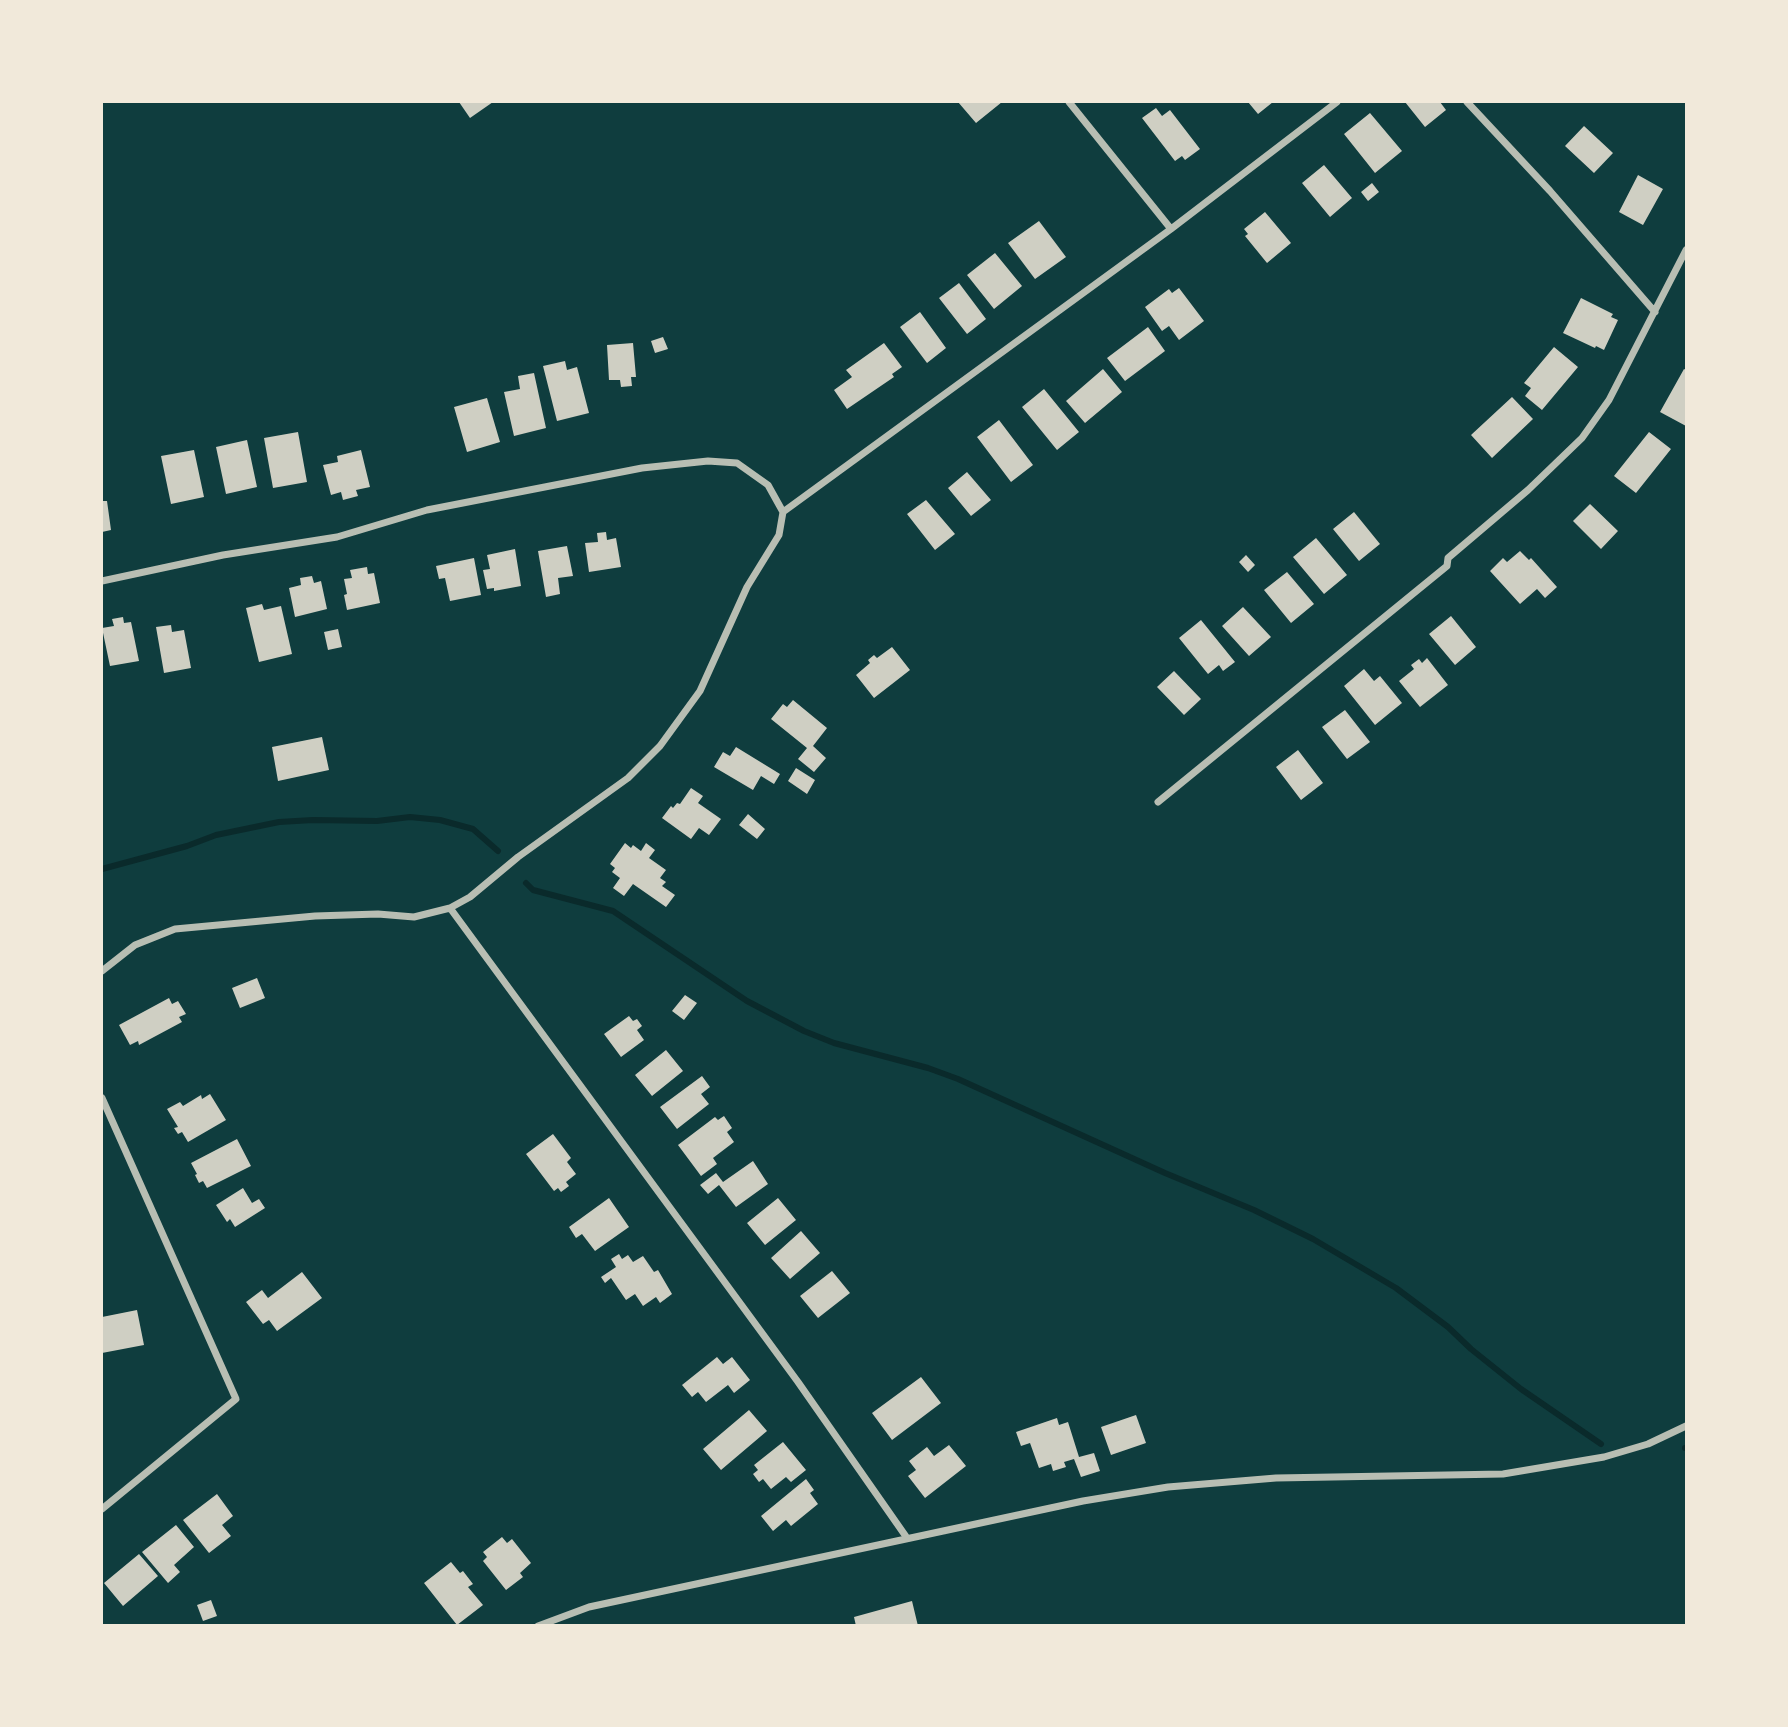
<!DOCTYPE html>
<style>
body{margin:0}
#map{position:relative;width:1788px;height:1727px;overflow:hidden;background:#0f3d3e;font-family:"Source Sans 3",sans-serif}
canvas{display:block}
.frame{position:absolute;inset:0;border:103px solid #f1e9da;pointer-events:none}
</style>
<div id="map">
<canvas width="1788" height="1727"></canvas>
<div class="frame"></div>
</div>
<script>
const g = document.querySelector('canvas').getContext('2d');
g.lineJoin = 'round';
function shape(rows) {
  const path = new Path2D();
  for (const r of rows) {
    path.moveTo(r[0], r[1]);
    for (let i = 2; i < r.length; i += 2) path.lineTo(r[i], r[i + 1]);
  }
  return path;
}
function strokePath(path, color, width, dash) {
  g.strokeStyle = color;
  g.lineWidth = width;
  g.lineCap = dash ? 'butt' : 'round';
  g.setLineDash(dash || []);
  g.stroke(path);
}
function fill(path, color) {
  g.fillStyle = color;
  g.fill(path, 'evenodd');
}
strokePath(shape([
 [102,869,187,846,216,835,279,822,313,820,377,821,410,817,440,820,473,829,498,851],
 [526,883,533,890,613,911,747,1001,804,1031,834,1043,928,1068,958,1079,1165,1173,1254,1210,1313,1239,1396,1288,1448,1327,1471,1349,1521,1389,1601,1444],
 [1685,1448,1686,1448]
]), '#0a2a2b', 6);
fill(shape([
 [459,102,493,102,470,118],
 [958,102,1002,102,976,123],
 [1248,102,1273,102,1258,114],
 [1405,102,1440,102,1446,110,1425,127],
 [1156,108,1162,116,1170,110,1200,149,1185,160,1182,156,1175,161,1142,118],
 [1370,113,1402,151,1375,173,1344,134],
 [1584,126,1613,153,1594,173,1565,146],
 [1324,165,1352,198,1330,217,1302,183],
 [1638,175,1663,189,1643,225,1619,212],
 [1372,183,1379,192,1368,201,1361,192],
 [1265,212,1291,243,1267,263,1245,236,1248,234,1244,229],
 [1039,221,1066,257,1035,279,1008,243],
 [995,253,1022,286,994,309,967,275],
 [959,283,986,319,967,334,939,298],
 [1179,288,1204,321,1179,340,1169,326,1162,331,1145,307,1169,289,1172,293],
 [1581,298,1613,314,1611,317,1618,320,1604,350,1596,346,1595,348,1563,333],
 [920,312,946,348,927,363,900,327],
 [1148,327,1165,351,1125,381,1107,358],
 [663,337,668,349,655,353,651,341],
 [633,343,636,377,631,377,632,386,621,387,620,380,609,380,607,345],
 [884,343,902,367,892,374,894,377,847,409,834,390,852,377,846,370],
 [1554,347,1578,367,1542,410,1525,396,1531,388,1524,383],
 [565,361,567,370,577,367,589,413,557,421,543,366],
 [1103,369,1122,392,1085,423,1066,401],
 [1684,369,1686,370,1686,426,1660,412],
 [534,373,546,428,514,436,504,392,520,389,518,376],
 [1044,389,1079,432,1057,450,1022,407],
 [1512,397,1533,419,1492,458,1471,435],
 [487,398,500,442,467,452,454,407],
 [999,420,1033,465,1011,482,977,437],
 [298,432,307,482,273,488,264,438],
 [1649,432,1671,449,1636,493,1614,476],
 [247,440,257,487,226,494,216,447],
 [194,450,204,497,171,504,161,456],
 [361,450,370,487,356,490,358,496,343,500,341,492,331,495,323,465,338,462,337,456],
 [967,472,991,500,971,516,948,488],
 [926,500,955,534,935,550,907,514],
 [102,501,107,501,111,530,102,532],
 [1590,504,1618,531,1601,549,1573,521],
 [1354,512,1380,544,1359,561,1333,529],
 [606,532,607,540,616,538,621,567,589,572,585,543,598,542,597,533],
 [1316,538,1347,575,1324,594,1293,557],
 [567,546,573,576,558,578,560,594,546,597,538,551],
 [515,549,521,586,494,591,494,588,487,589,483,570,490,569,487,555],
 [1520,551,1529,560,1531,558,1557,587,1545,598,1537,589,1520,604,1490,571,1503,558,1507,562],
 [1246,555,1255,565,1248,572,1239,562],
 [474,558,481,595,450,601,445,578,439,579,436,566],
 [367,567,368,574,374,573,380,603,347,610,344,595,347,594,344,579,352,578,350,570],
 [1287,572,1314,604,1291,623,1264,590],
 [312,576,314,583,321,581,327,609,295,617,289,588,301,585,300,578],
 [262,604,264,610,281,606,292,654,259,662,246,608],
 [1243,607,1271,637,1249,656,1222,626],
 [1451,616,1476,647,1455,665,1429,634],
 [123,617,124,623,131,622,139,661,110,666,102,628,114,626,112,619],
 [1201,620,1235,662,1223,671,1219,665,1208,674,1179,638],
 [171,625,172,632,184,630,191,668,164,673,156,627],
 [338,629,342,647,328,650,324,632],
 [892,647,910,670,874,698,856,675,870,663,868,660,874,655,877,658],
 [1427,658,1448,685,1420,707,1399,681,1414,669,1411,665,1419,659,1422,663],
 [1364,669,1374,681,1380,676,1402,703,1375,725,1344,686],
 [1174,671,1201,699,1184,715,1157,687],
 [793,700,827,728,813,746,826,758,814,772,798,759,807,748,771,719,783,704,787,707],
 [1345,710,1370,742,1347,759,1322,727],
 [322,737,329,770,278,781,272,747],
 [736,747,780,774,774,784,761,776,753,790,714,767,723,752,730,756],
 [1298,750,1323,783,1301,800,1276,767],
 [796,768,815,780,807,794,788,781],
 [691,788,703,796,698,803,721,819,709,835,699,828,691,839,662,818,671,806,673,808,677,803,680,804],
 [748,814,765,829,757,839,739,825],
 [625,843,631,848,633,845,641,851,646,843,655,850,649,858,666,870,660,878,666,882,662,886,675,895,666,907,633,884,624,896,613,888,620,878,612,872,615,868,610,864],
 [257,978,265,998,240,1008,232,988],
 [685,995,697,1003,684,1020,672,1011],
 [169,998,172,1004,178,1001,186,1014,179,1017,182,1022,139,1045,138,1041,130,1045,119,1025],
 [629,1016,633,1021,637,1019,642,1026,637,1030,644,1040,621,1057,604,1034],
 [666,1050,683,1071,652,1096,635,1075],
 [702,1076,710,1087,701,1094,709,1104,677,1129,660,1107],
 [210,1094,226,1120,188,1142,182,1132,178,1134,174,1128,178,1127,167,1109,180,1102,183,1106,201,1095,202,1099],
 [724,1116,732,1128,727,1132,734,1142,713,1158,717,1164,701,1176,678,1145,715,1117,718,1120],
 [553,1134,571,1158,567,1162,576,1174,566,1182,569,1186,561,1192,558,1188,554,1191,526,1154],
 [237,1139,251,1166,207,1188,203,1181,199,1183,195,1175,197,1174,191,1163],
 [753,1161,768,1184,736,1207,719,1185,708,1194,700,1185,716,1173,723,1182],
 [243,1188,252,1203,259,1199,265,1208,235,1227,230,1219,227,1222,216,1205],
 [609,1198,629,1227,595,1251,582,1234,576,1238,569,1227],
 [778,1198,796,1220,765,1245,747,1223],
 [801,1231,820,1253,790,1279,771,1258],
 [619,1254,622,1259,628,1255,633,1262,643,1256,654,1272,658,1270,672,1294,660,1303,656,1297,643,1306,635,1294,626,1300,611,1278,605,1283,601,1277,616,1267,611,1259],
 [832,1271,850,1293,818,1318,800,1296],
 [302,1272,322,1298,277,1331,269,1320,263,1324,246,1302,262,1290,268,1298],
 [137,1310,144,1345,102,1353,102,1317],
 [717,1357,723,1364,732,1357,750,1380,734,1393,728,1385,706,1402,698,1392,692,1397,682,1385],
 [921,1377,941,1403,892,1440,872,1413],
 [749,1410,767,1431,721,1470,703,1449],
 [1136,1415,1146,1443,1111,1455,1101,1427],
 [1057,1418,1059,1425,1068,1422,1079,1457,1094,1453,1100,1471,1081,1477,1074,1459,1064,1462,1066,1467,1053,1471,1051,1464,1039,1468,1030,1443,1021,1446,1016,1432],
 [783,1442,806,1470,791,1482,786,1477,771,1489,763,1479,759,1482,753,1474,758,1470,754,1465],
 [949,1445,966,1466,925,1498,908,1476,916,1470,909,1461,927,1447,934,1456],
 [806,1479,814,1490,810,1493,818,1504,791,1526,786,1520,773,1531,761,1516],
 [217,1494,233,1516,222,1525,231,1536,209,1553,183,1520],
 [176,1525,194,1547,174,1565,180,1572,168,1583,142,1552],
 [502,1537,507,1543,512,1539,531,1563,520,1573,523,1577,506,1590,483,1561,487,1557,483,1552],
 [139,1554,158,1576,123,1606,104,1583],
 [451,1562,460,1573,463,1571,473,1584,468,1587,483,1605,457,1625,424,1583],
 [211,1600,217,1616,203,1621,197,1605],
 [912,1601,918,1626,856,1626,854,1617]
]), '#cfcfc3');
strokePath(shape([
 [1069,102,1171,229],
 [1467,102,1550,191,1655,312],
 [783,512,1171,229,1337,102],
 [102,581,223,555,337,537,427,510,642,468,708,461,737,463,768,485,783,512],
 [1158,802,1447,566,1448,558,1528,490,1582,438,1609,400,1686,250],
 [450,908,798,1382,907,1538],
 [102,971,135,945,175,929,315,916,378,914,414,917,450,908,470,897,518,857,628,778,660,746,700,691,747,587,779,535,783,512],
 [102,1098,236,1399,102,1509],
 [538,1626,589,1607,1083,1501,1168,1487,1276,1478,1503,1474,1604,1457,1648,1444,1686,1426]
]), '#b8beb3', 7);
</script>
